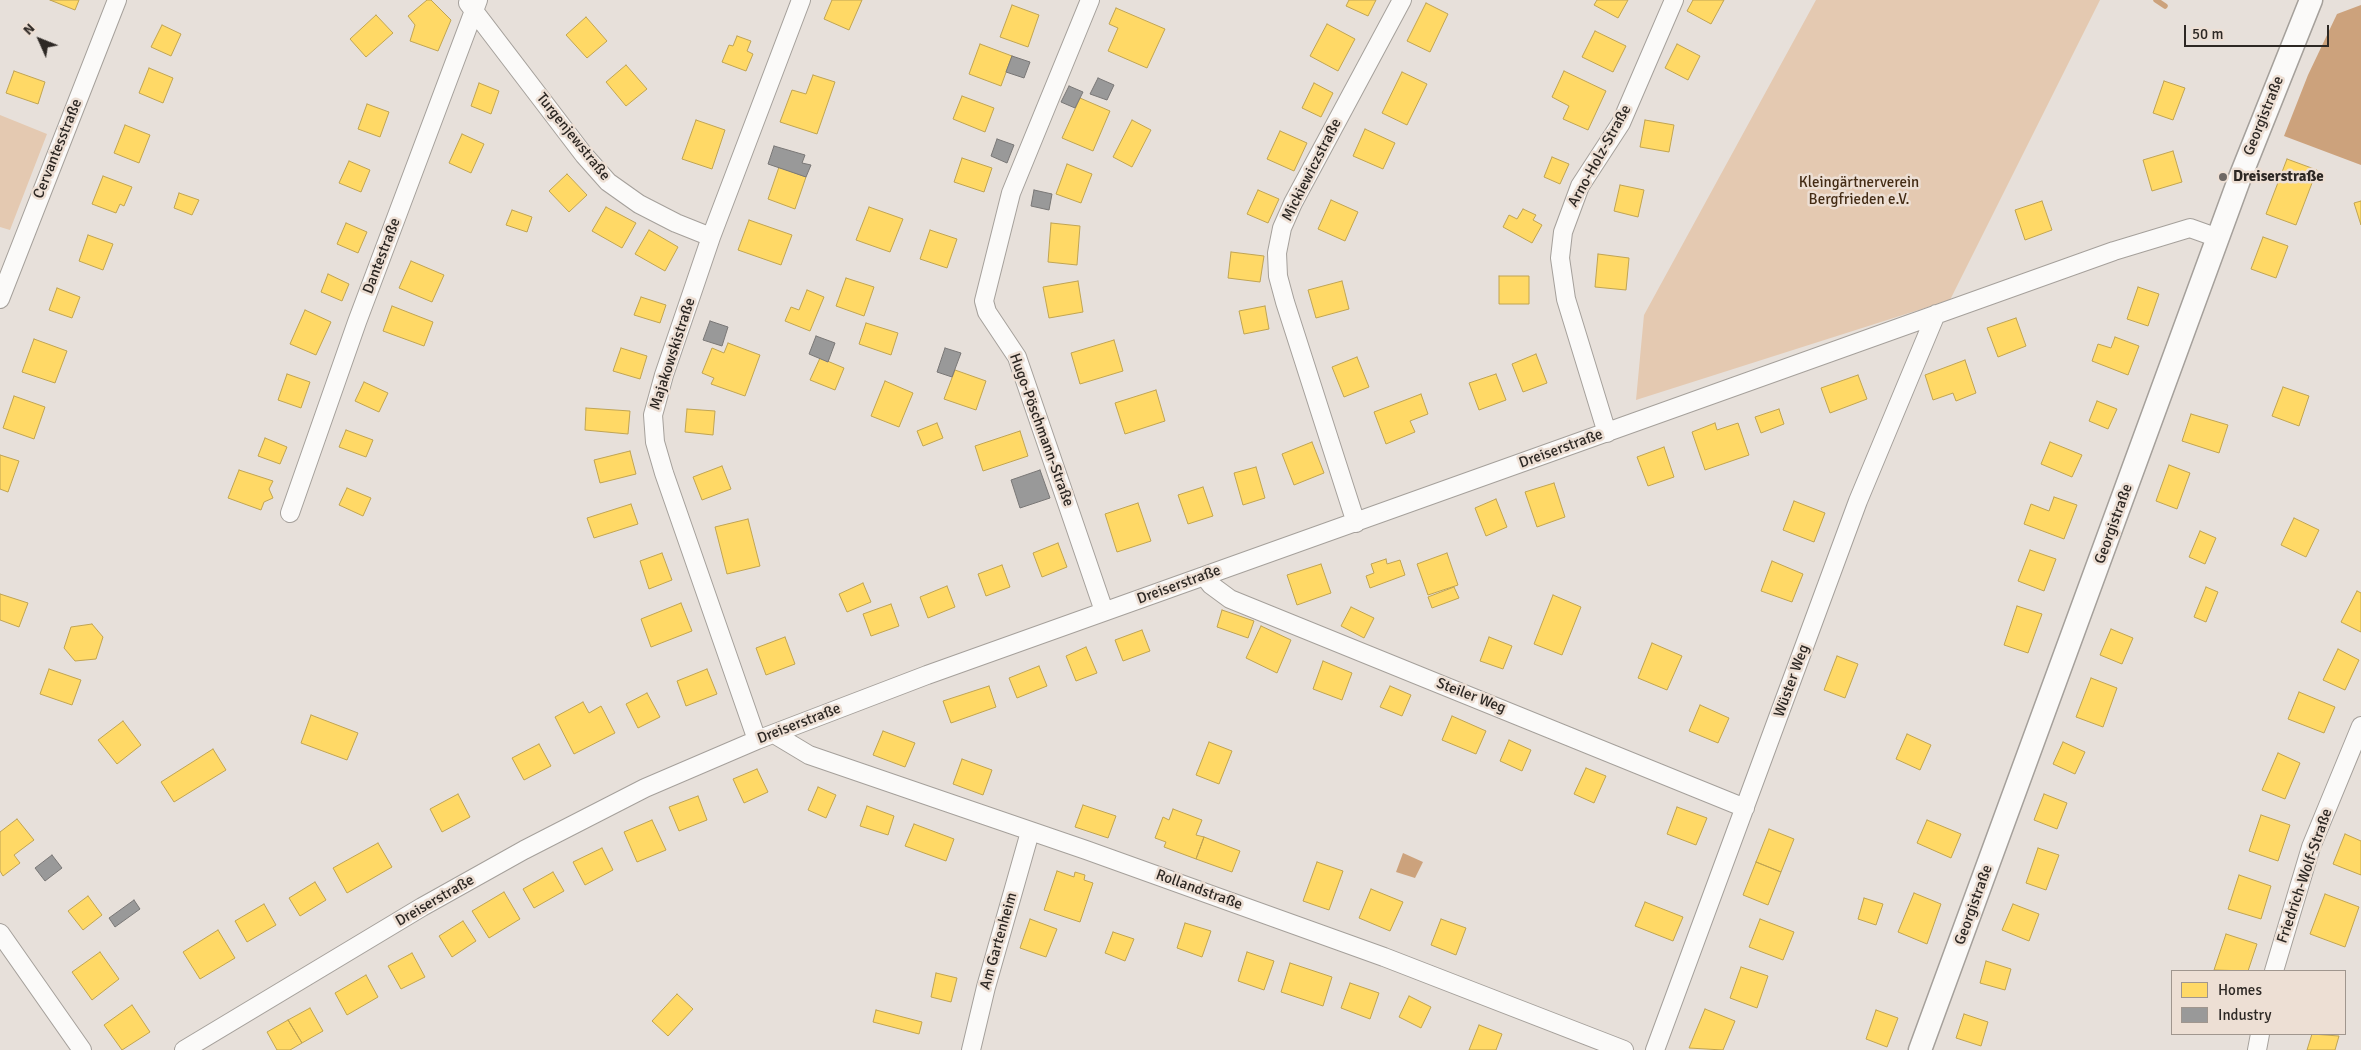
<!DOCTYPE html>
<meta charset="utf-8">
<style>
body{margin:0}
#map{position:relative;width:2361px;height:1050px;overflow:hidden;background:#e7e0da;font-family:Signika,sans-serif}
canvas{display:block}
.legend{position:absolute;left:2171px;top:970px;width:175px;height:65px;box-sizing:border-box;background:#eddfd4;border:1px solid #a0968e;margin:0;padding:6px 9px;list-style:none;font-size:15px;color:#2d2824}
.legend li{display:flex;align-items:center;gap:10px;height:25px}
.legend b{width:25px;border:1px solid #a0968e}
.north{position:absolute;left:15px;top:15px;width:50px;height:50px;-webkit-text-stroke:4px #eddfd4;paint-order:stroke;rotate:314deg;font-size:14px;font-weight:700;line-height:20px;text-align:center;color:#2d2824}
.north::after{content:'';display:block;margin:auto;width:18px;height:22px;background:#2d2824;clip-path:polygon(50% 0,100% 100%,50% 72%,0 100%)}
.scale{position:absolute;left:2184px;top:25px;width:145px;height:22px;box-sizing:border-box;border:2px solid #2d2824;border-top:0;padding-left:6px;font-size:15px;line-height:18px;white-space:nowrap;color:#2d2824;-webkit-text-stroke:4px #eddfd4;paint-order:stroke}
</style>
<div id="map">
<canvas width="2361" height="1050"></canvas>
<ul class="legend">
<li><b style="height:14px;background:#ffd966"></b>Homes</li>
<li><b style="height:14px;background:#999"></b>Industry</li>
</ul>
<div class="north">N</div>
<div class="scale">50 m</div>
</div>
<script>
const g = document.querySelector('canvas').getContext('2d');
g.lineJoin = 'round';
function fill(path, color) {
  g.fillStyle = color;
  g.fill(path, 'evenodd');
}
function shape(rows) {
  const path = new Path2D();
  for (const r of rows) {
    path.moveTo(r[0], r[1]);
    for (let i = 2; i < r.length; i += 2) path.lineTo(r[i], r[i + 1]);
  }
  return path;
}
function strokePath(path, color, width, dash) {
  g.strokeStyle = color;
  g.lineWidth = width;
  g.lineCap = dash ? 'butt' : 'round';
  g.setLineDash(dash || []);
  g.stroke(path);
}
function write(font, color, halo, rows, align = 'center') {
  g.font = font + ' Signika,sans-serif';
  g.lineWidth = 5;
  g.setLineDash([]);
  g.textBaseline = 'middle';
  g.strokeStyle = halo;
  g.fillStyle = color;
  for (const [text, x, y, turn = 0] of rows) {
    g.save();
    g.translate(x, y);
    g.rotate((+turn || 0) * Math.PI / 180);
    g.textAlign = isNaN(turn) ? turn : align;
    if (halo) g.strokeText(text, 0, 0);
    g.fillText(text, 0, 0);
    g.restore();
  }
}
fill(shape([
 [1816,0,2100,0,1950,300,1636,400,1644,315],
 [0,115,47,134,10,230,0,227]
]), '#e4c9b1');
fill(shape([
 [2361,5,2361,165,2284,136,2308,75,2337,14],
 [1403,853,1423,862,1415,878,1396,872]
]), '#cca27c');
const homes = shape([
 [50,0,79,0,75,10,50,0],
 [427,0,431,0,451,20,438,51,410,41,415,25,408,16,427,0],
 [832,0,862,0,849,30,824,19,832,0],
 [1349,0,1376,0,1368,16,1346,6,1349,0],
 [1597,0,1628,0,1618,18,1594,5,1597,0],
 [1693,0,1724,0,1711,24,1687,11,1693,0],
 [1426,3,1448,14,1430,52,1407,41,1426,3],
 [1012,5,1039,15,1028,47,1000,37,1012,5],
 [1116,8,1165,29,1147,68,1108,51,1118,28,1109,24,1116,8],
 [376,15,393,33,366,57,350,39,376,15],
 [586,17,607,41,587,58,566,35,586,17],
 [1327,24,1355,39,1338,71,1310,56,1327,24],
 [162,25,181,34,171,56,151,47,162,25],
 [1595,31,1626,46,1613,72,1582,57,1595,31],
 [737,36,751,41,747,51,753,54,746,71,722,62,729,45,733,46,737,36],
 [980,44,1012,56,1001,86,969,74,980,44],
 [1677,44,1700,56,1688,80,1665,68,1677,44],
 [626,65,647,89,626,106,606,82,626,65],
 [149,68,173,78,163,103,139,93,149,68],
 [14,71,45,82,38,104,6,93,14,71],
 [1564,71,1606,91,1588,130,1563,119,1569,106,1552,97,1564,71],
 [1402,72,1427,84,1407,125,1382,113,1402,72],
 [813,75,835,82,817,134,780,122,792,90,806,94,813,75],
 [2164,81,2185,88,2173,120,2153,113,2164,81],
 [479,83,499,91,491,114,471,106,479,83],
 [1314,83,1333,93,1321,117,1302,108,1314,83],
 [962,96,994,108,985,132,953,119,962,96],
 [1080,98,1110,111,1093,151,1062,138,1080,98],
 [367,104,389,112,380,137,358,129,367,104],
 [696,120,725,130,712,169,682,159,696,120],
 [1132,120,1151,130,1132,167,1113,157,1132,120],
 [1645,120,1674,125,1669,152,1640,147,1645,120],
 [125,125,150,135,139,163,114,153,125,125],
 [1365,129,1395,143,1383,169,1353,156,1365,129],
 [1280,131,1307,143,1294,171,1267,159,1280,131],
 [462,134,484,144,471,173,449,163,462,134],
 [2173,151,2182,182,2152,191,2143,160,2173,151],
 [1552,157,1569,164,1560,184,1544,177,1552,157],
 [962,158,992,168,984,192,954,182,962,158],
 [2287,159,2317,170,2296,225,2266,214,2287,159],
 [349,161,370,170,361,192,339,183,349,161],
 [1067,164,1092,174,1081,203,1056,194,1067,164],
 [779,167,806,177,795,209,768,199,779,167],
 [567,174,587,195,569,212,549,191,567,174],
 [103,176,132,187,124,206,120,204,116,213,92,204,103,176],
 [1620,185,1644,190,1638,217,1614,211,1620,185],
 [1258,190,1279,199,1268,223,1247,214,1258,190],
 [179,193,199,200,192,215,174,208,179,193],
 [1331,200,1358,212,1345,241,1318,229,1331,200],
 [2042,201,2052,230,2025,240,2015,210,2042,201],
 [2361,201,2361,225,2354,203,2361,201],
 [606,207,636,223,622,248,592,231,606,207],
 [869,207,903,219,890,252,856,240,869,207],
 [1523,209,1536,215,1533,220,1542,225,1532,243,1503,227,1509,215,1517,219,1523,209],
 [512,210,532,217,527,232,506,225,512,210],
 [749,220,792,235,781,265,738,250,749,220],
 [346,223,367,232,358,253,337,244,346,223],
 [1051,223,1080,226,1077,265,1048,262,1051,223],
 [649,230,678,247,665,271,635,254,649,230],
 [930,230,957,239,947,268,920,259,930,230],
 [88,235,113,244,103,270,79,261,88,235],
 [2263,237,2288,246,2276,278,2251,269,2263,237],
 [1231,252,1264,256,1260,282,1228,278,1231,252],
 [1598,254,1629,258,1626,290,1595,287,1598,254],
 [411,261,444,275,432,302,399,288,411,261],
 [328,274,349,284,342,301,321,292,328,274],
 [1499,276,1529,276,1529,304,1499,304,1499,276],
 [846,278,874,287,864,316,836,306,846,278],
 [1078,281,1083,312,1049,318,1043,287,1078,281],
 [1342,281,1349,309,1316,318,1308,290,1342,281],
 [2138,287,2159,294,2148,326,2127,319,2138,287],
 [57,288,80,297,72,318,49,310,57,288],
 [807,290,824,297,810,331,785,321,791,307,799,310,807,290],
 [641,297,666,305,660,323,634,315,641,297],
 [392,306,433,322,424,346,383,331,392,306],
 [1265,306,1269,329,1244,334,1239,311,1265,306],
 [305,310,331,322,316,355,290,344,305,310],
 [2016,318,2026,346,1998,357,1987,328,2016,318],
 [866,323,898,333,891,355,859,344,866,323],
 [2115,337,2139,346,2128,375,2092,361,2098,344,2111,348,2115,337],
 [34,339,67,351,55,383,22,372,34,339],
 [1114,340,1123,371,1080,384,1071,353,1114,340],
 [728,343,760,355,745,396,711,384,714,378,702,373,712,348,724,353,728,343],
 [621,348,647,356,640,379,613,371,621,348],
 [1536,354,1547,383,1523,392,1512,364,1536,354],
 [1357,357,1369,387,1344,397,1332,367,1357,357],
 [820,358,844,368,835,390,810,380,820,358],
 [1965,360,1976,393,1956,401,1953,393,1933,400,1925,375,1965,360],
 [955,370,986,381,976,410,944,399,955,370],
 [287,374,310,382,301,408,278,400,287,374],
 [1496,374,1506,400,1479,410,1469,383,1496,374],
 [1858,375,1867,399,1830,413,1821,388,1858,375],
 [885,381,913,393,899,427,871,416,885,381],
 [364,382,388,393,379,412,355,401,364,382],
 [2283,387,2309,396,2299,426,2272,416,2283,387],
 [1156,390,1165,421,1125,434,1115,403,1156,390],
 [1421,394,1428,414,1410,421,1415,432,1386,444,1374,412,1421,394],
 [14,396,45,407,34,439,3,428,14,396],
 [2097,401,2117,409,2108,429,2089,421,2097,401],
 [586,408,630,411,628,434,585,430,586,408],
 [687,409,715,411,713,435,685,432,687,409],
 [1779,409,1784,424,1761,433,1755,417,1779,409],
 [2191,414,2228,425,2219,453,2182,441,2191,414],
 [937,423,943,438,923,446,917,431,937,423],
 [1715,423,1717,430,1738,423,1749,455,1705,470,1692,432,1715,423],
 [346,430,373,440,366,457,339,447,346,430],
 [1020,431,1028,456,983,471,975,446,1020,431],
 [265,438,287,447,280,464,258,456,265,438],
 [1312,442,1324,473,1294,485,1282,454,1312,442],
 [2050,442,2082,455,2072,477,2041,464,2050,442],
 [1664,447,1674,477,1648,486,1637,457,1664,447],
 [630,451,636,474,600,483,594,460,630,451],
 [0,455,19,461,8,492,0,489,0,455],
 [2169,465,2190,473,2177,509,2156,501,2169,465],
 [722,466,731,489,702,500,693,477,722,466],
 [1256,467,1265,498,1243,505,1234,473,1256,467],
 [239,470,273,481,269,489,273,498,264,502,261,510,228,498,239,470],
 [1554,483,1565,517,1537,527,1525,492,1554,483],
 [1203,487,1213,516,1188,524,1178,495,1203,487],
 [347,488,371,498,363,516,339,505,347,488],
 [2054,497,2077,505,2064,539,2024,524,2031,504,2049,511,2054,497],
 [1496,499,1507,527,1486,536,1475,508,1496,499],
 [1794,501,1825,513,1814,542,1783,530,1794,501],
 [1138,503,1151,541,1117,552,1105,514,1138,503],
 [631,504,638,524,594,538,587,518,631,504],
 [2294,518,2319,530,2306,557,2281,545,2294,518],
 [748,519,760,566,727,574,715,527,748,519],
 [2200,531,2216,538,2205,564,2189,557,2200,531],
 [1058,543,1067,567,1042,577,1033,553,1058,543],
 [2030,550,2056,559,2044,591,2018,581,2030,550],
 [662,553,672,580,649,589,640,561,662,553],
 [1447,553,1458,585,1428,595,1417,564,1447,553],
 [1386,559,1387,564,1400,560,1405,575,1370,588,1366,576,1374,573,1371,564,1386,559],
 [1772,561,1803,574,1792,602,1761,591,1772,561],
 [1321,564,1331,593,1297,605,1287,575,1321,564],
 [1002,565,1010,587,986,596,978,574,1002,565],
 [863,583,871,602,847,612,839,594,863,583],
 [947,586,955,607,928,618,920,597,947,586],
 [1454,587,1459,598,1432,608,1428,597,1454,587],
 [2206,587,2218,592,2206,622,2194,617,2206,587],
 [2357,591,2361,593,2361,632,2341,622,2357,591],
 [0,594,28,603,19,627,0,620,0,594],
 [1553,595,1581,607,1562,655,1534,644,1553,595],
 [681,603,692,631,651,647,641,619,681,603],
 [891,604,899,626,871,636,863,614,891,604],
 [2017,606,2042,614,2028,653,2004,645,2017,606],
 [1351,607,1374,618,1364,638,1341,626,1351,607],
 [1222,610,1254,621,1248,638,1217,627,1222,610],
 [92,624,103,637,96,659,75,661,64,648,71,627,92,624],
 [1261,626,1291,640,1277,673,1246,658,1261,626],
 [2111,629,2133,638,2122,664,2100,655,2111,629],
 [1142,630,1150,651,1123,661,1115,640,1142,630],
 [785,637,795,664,766,675,756,648,785,637],
 [1489,637,1512,646,1503,669,1480,661,1489,637],
 [1652,643,1682,656,1667,690,1638,678,1652,643],
 [1086,647,1097,673,1076,681,1066,656,1086,647],
 [2338,649,2359,660,2345,690,2323,680,2338,649],
 [1837,656,1858,664,1845,698,1824,690,1837,656],
 [1323,661,1352,673,1342,700,1313,689,1323,661],
 [1039,666,1047,686,1017,698,1009,678,1039,666],
 [49,669,81,680,72,705,40,694,49,669],
 [707,669,717,694,686,706,677,681,707,669],
 [2091,678,2117,688,2103,727,2076,717,2091,678],
 [989,686,996,707,951,723,943,701,989,686],
 [1390,686,1411,695,1402,716,1380,707,1390,686],
 [2299,692,2335,707,2324,733,2288,719,2299,692],
 [647,693,660,717,638,728,626,704,647,693],
 [583,702,589,713,601,706,615,733,574,754,555,717,583,702],
 [1700,705,1729,718,1718,743,1689,731,1700,705],
 [311,715,358,733,347,760,301,743,311,715],
 [1452,716,1486,731,1476,754,1442,740,1452,716],
 [123,721,141,745,117,764,98,740,123,721],
 [883,731,915,743,905,767,873,755,883,731],
 [1907,734,1931,745,1920,770,1896,759,1907,734],
 [1509,740,1531,750,1522,771,1500,761,1509,740],
 [1209,742,1232,751,1219,784,1196,775,1209,742],
 [2063,742,2085,752,2075,774,2053,764,2063,742],
 [539,744,551,766,524,780,512,758,539,744],
 [213,749,226,770,174,802,161,782,213,749],
 [2278,753,2300,763,2285,799,2262,790,2278,753],
 [962,759,992,770,983,795,953,784,962,759],
 [1586,768,1606,776,1594,803,1574,794,1586,768],
 [757,769,768,792,744,803,733,779,757,769],
 [818,787,836,795,826,818,808,810,818,787],
 [458,794,470,817,442,832,430,809,458,794],
 [2044,794,2067,803,2057,829,2034,820,2044,794],
 [698,796,707,820,679,831,669,807,698,796],
 [1083,805,1116,816,1108,838,1075,827,1083,805],
 [867,806,894,816,888,835,860,826,867,806],
 [1677,807,1707,818,1696,845,1667,834,1677,807],
 [1173,809,1202,820,1196,835,1204,837,1196,859,1164,847,1166,842,1155,838,1163,817,1169,820,1173,809],
 [2261,815,2290,825,2278,861,2249,851,2261,815],
 [17,819,34,840,14,855,20,863,3,876,0,871,0,832,17,819],
 [652,820,666,850,637,862,624,832,652,820],
 [1927,820,1961,834,1951,858,1917,843,1927,820],
 [914,824,954,839,946,861,905,846,914,824],
 [1769,829,1794,839,1781,872,1756,862,1769,829],
 [2345,834,2361,841,2361,875,2333,864,2345,834],
 [1204,837,1240,851,1232,872,1196,859,1204,837],
 [378,843,392,867,347,893,333,868,378,843],
 [602,848,613,870,585,885,573,862,602,848],
 [2038,848,2059,855,2046,890,2026,883,2038,848],
 [1317,862,1343,871,1329,910,1303,901,1317,862],
 [1756,862,1781,872,1768,905,1743,895,1756,862],
 [1057,871,1074,877,1075,872,1085,875,1084,880,1093,883,1080,922,1044,910,1057,871],
 [553,872,564,891,534,908,523,889,553,872],
 [2239,875,2271,886,2261,919,2228,909,2239,875],
 [315,882,326,900,300,916,289,898,315,882],
 [1371,889,1403,902,1390,931,1359,918,1371,889],
 [504,892,520,919,489,938,472,911,504,892],
 [1914,893,1941,904,1927,944,1898,932,1914,893],
 [2325,894,2359,907,2345,947,2310,934,2325,894],
 [88,896,102,915,83,930,68,911,88,896],
 [1864,898,1883,904,1876,925,1858,919,1864,898],
 [1645,902,1683,917,1673,941,1635,926,1645,902],
 [264,904,276,925,247,942,235,921,264,904],
 [2013,904,2039,914,2029,941,2002,930,2013,904],
 [1030,919,1057,929,1046,957,1020,948,1030,919],
 [1441,919,1466,928,1456,955,1431,945,1441,919],
 [1760,919,1794,932,1783,960,1749,947,1760,919],
 [463,921,476,941,452,957,439,936,463,921],
 [1185,923,1211,931,1202,957,1177,948,1185,923],
 [218,930,235,958,200,979,183,952,218,930],
 [1113,932,1134,939,1125,961,1105,953,1113,932],
 [2226,934,2257,944,2248,971,2214,970,2226,934],
 [100,952,119,979,92,1000,72,972,100,952],
 [1247,952,1274,961,1264,990,1238,981,1247,952],
 [412,953,425,977,401,989,388,966,412,953],
 [1986,961,2011,969,2005,990,1980,983,1986,961],
 [1290,963,1332,977,1323,1006,1281,992,1290,963],
 [1741,967,1768,976,1757,1008,1730,998,1741,967],
 [936,973,957,978,951,1002,931,997,936,973],
 [366,975,378,997,347,1015,335,993,366,975],
 [1350,983,1379,993,1370,1019,1341,1008,1350,983],
 [677,994,693,1009,668,1036,652,1021,677,994],
 [1409,996,1431,1007,1421,1028,1399,1017,1409,996],
 [132,1005,150,1032,122,1050,104,1025,132,1005],
 [310,1008,323,1031,302,1043,288,1020,310,1008],
 [1705,1009,1735,1021,1723,1050,1689,1048,1705,1009],
 [876,1010,922,1022,919,1034,873,1022,876,1010],
 [1876,1010,1898,1018,1887,1047,1866,1039,1876,1010],
 [1964,1014,1988,1022,1981,1046,1956,1038,1964,1014],
 [288,1020,302,1043,290,1050,277,1050,267,1032,288,1020],
 [1479,1025,1502,1034,1496,1050,1469,1050,1479,1025],
 [2312,1034,2339,1036,2335,1050,2307,1050,2312,1034]
]);
fill(homes, '#ffd966');
strokePath(homes, '#c0a452', 1);
const industry = shape([
 [1012,56,1030,62,1024,78,1006,72,1012,56],
 [1098,78,1114,85,1107,100,1090,94,1098,78],
 [1069,86,1083,92,1075,108,1061,102,1069,86],
 [997,139,1014,145,1007,163,991,156,997,139],
 [774,146,805,155,802,163,811,165,806,177,768,164,774,146],
 [1034,190,1052,194,1049,210,1031,206,1034,190],
 [710,321,728,327,722,346,703,340,710,321],
 [816,336,835,343,828,362,809,354,816,336],
 [945,348,961,353,952,377,937,372,945,348],
 [1040,470,1050,498,1020,508,1011,480,1040,470],
 [52,855,62,868,45,881,35,868,52,855],
 [134,900,140,909,115,927,109,918,134,900]
]);
fill(industry, '#999');
strokePath(industry, '#797776', 1);
strokePath(shape([
 [2156,0,2165,6]
]), '#cca27c', 5.5);
const minor = shape([
 [1090,0,1011,193,984,301,987,312,1017,357,1104,611],
 [468,3,584,155,608,182,639,204,676,223,711,237],
 [0,299,117,0],
 [1607,433,1566,299,1560,258,1563,232,1580,186,1621,123,1674,0],
 [290,513,357,322,478,0],
 [1356,523,1285,302,1278,276,1277,253,1282,228,1293,203,1402,0],
 [1204,576,1211,585,1230,599,1745,808],
 [774,734,809,755,1086,850,1384,957,1624,1050],
 [757,740,664,473,655,442,653,415,664,375,711,237,801,0],
 [0,933,82,1050],
 [2274,971,2311,847,2361,726],
 [184,1050,422,907,524,850,645,788,757,740,927,675,2114,251,2190,228,2218,238],
 [971,1050,986,987,1030,832],
 [1655,1050,1858,501,1936,314],
 [2257,1050,2260,1034]
]);
const tertiary = shape([
 [1920,1050,2239,180,2311,0]
]);
strokePath(minor, '#a5a09b', 20);
strokePath(tertiary, '#a5a09b', 25);
strokePath(minor, '#fbfaf9', 18);
strokePath(tertiary, '#fbfaf9', 22);
for (const [x, y, r, color] of [
 [2223,177,5,"#6e6864"]
]) {
  const dot = new Path2D();
  dot.arc(x, y, r, 0, 2 * Math.PI);
  g.fillStyle = color;
  g.fill(dot);
  strokePath(dot, '#eddfd4', 2);
}
write('15px', '#2d2824', '#eddfd4', [
 ["Georgistraße",2264,116,-68],
 ["Turgenjewstraße",573,137,51],
 ["Cervantesstraße",58,149,-68],
 ["Arno-Holz-Straße",1600,156,-61],
 ["Mickiewiczstraße",1312,170,-63],
 ["Dantestraße",382,256,-69],
 ["Majakowskistraße",673,354,-72],
 ["Hugo-Pöschmann-Straße",1041,430,70],
 ["Dreiserstraße",1561,449,-20],
 ["Georgistraße",2114,524,-70],
 ["Dreiserstraße",1179,585,-20],
 ["Wüster Weg",1792,681,-70],
 ["Steiler Weg",1471,696,21],
 ["Dreiserstraße",799,724,-21],
 ["Friedrich-Wolf-Straße",2305,876,-71],
 ["Rollandstraße",1199,890,20],
 ["Dreiserstraße",435,901,-30],
 ["Georgistraße",1974,905,-70],
 ["Am Gartenheim",999,941,-74]
]);
write('bold 15px', '#2d2824', '#eddfd4', [
 ["Dreiserstraße",2233,177]
], 'left');
write('15px', '#432b14', '#eddfd4', [
 ["Kleingärtnerverein",1859,183],
 ["Bergfrieden e.V.",1859,200]
]);
</script>
